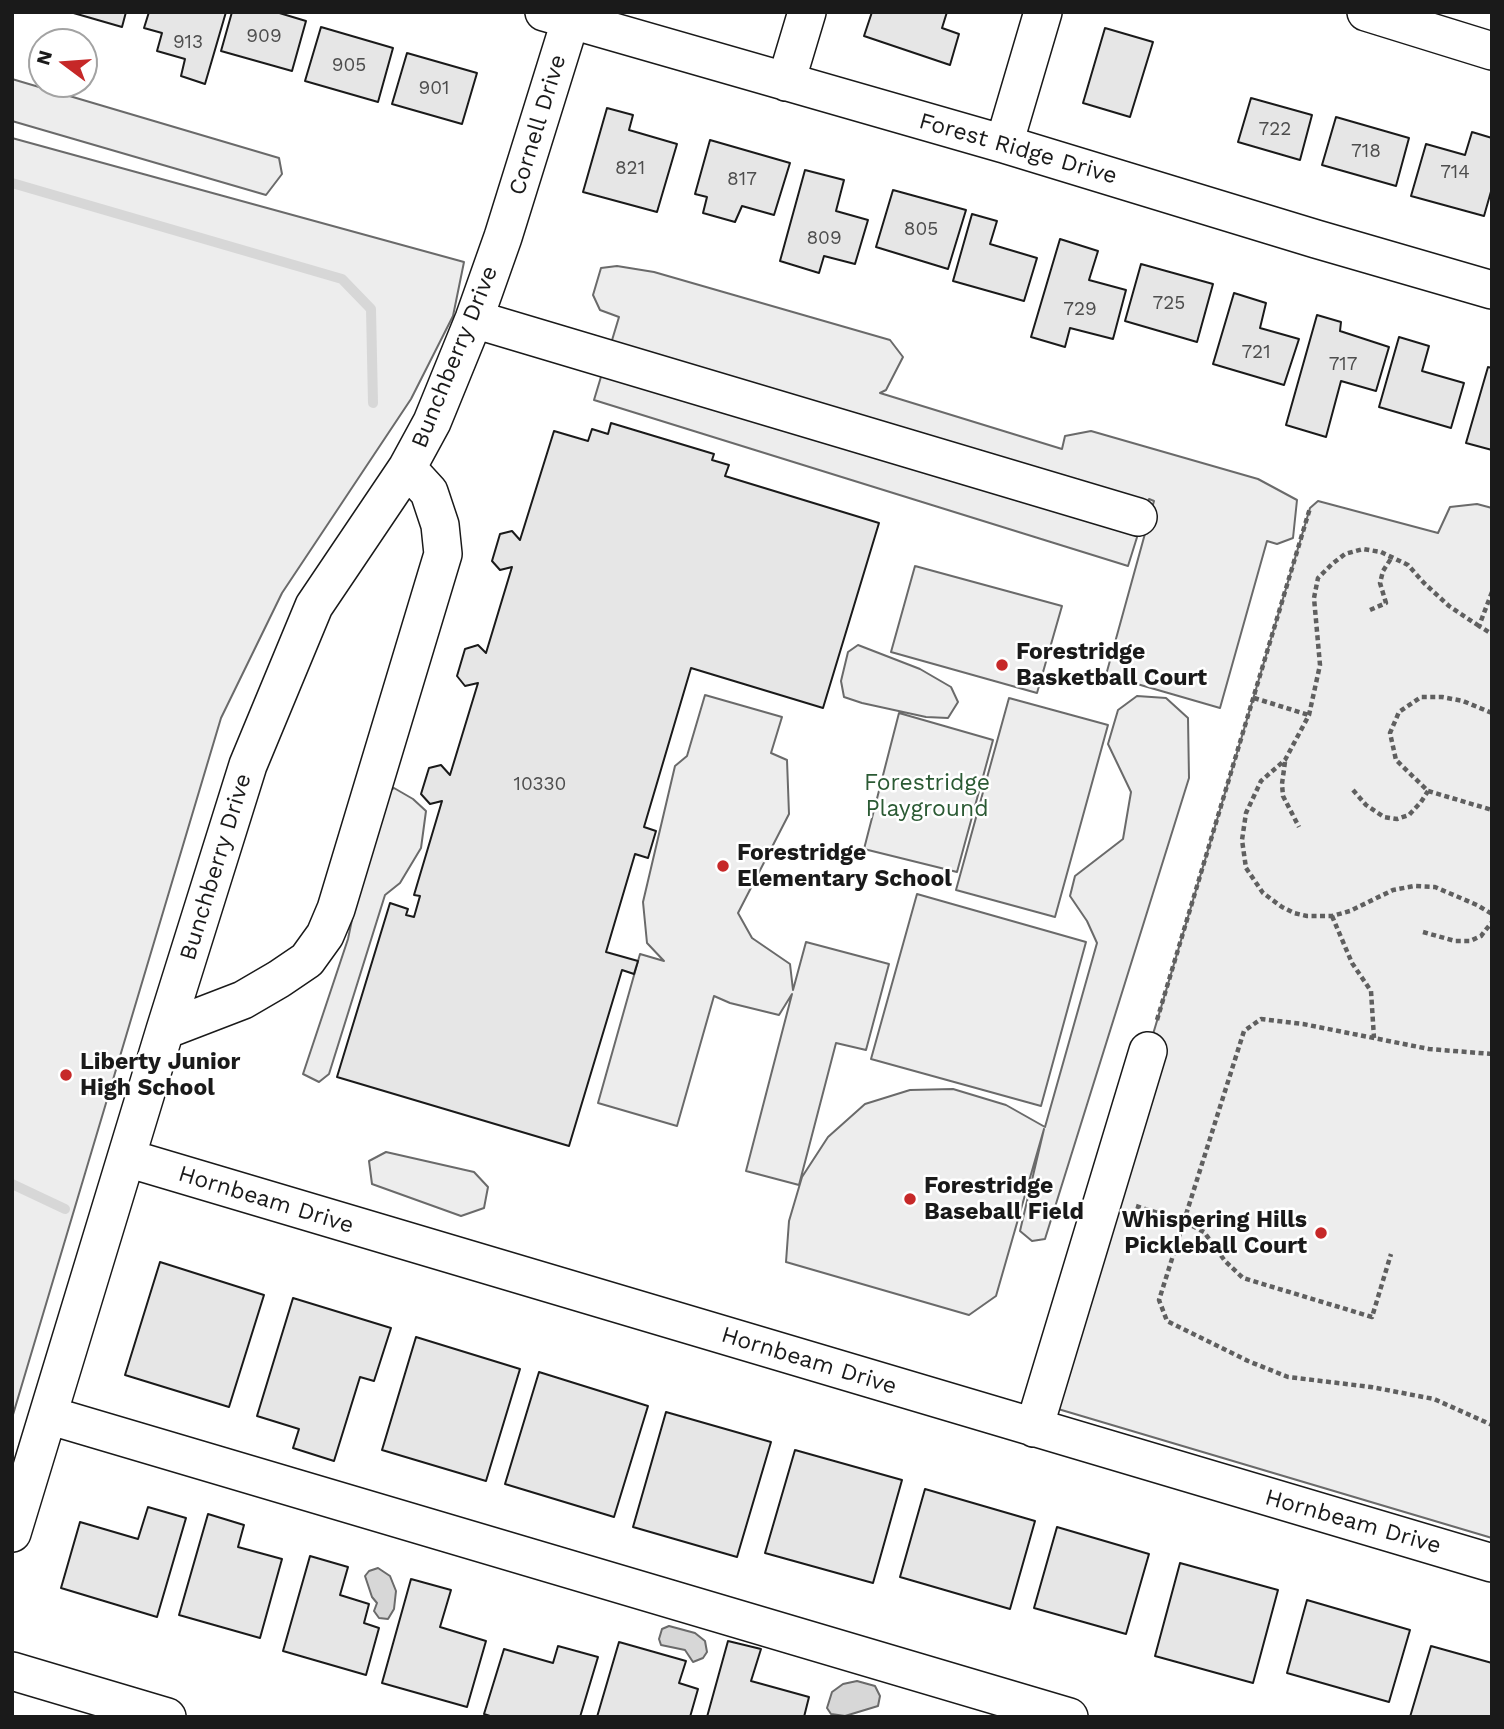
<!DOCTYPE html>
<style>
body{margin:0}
#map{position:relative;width:1504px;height:1729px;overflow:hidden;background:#fff;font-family:"Work Sans",sans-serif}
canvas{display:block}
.frame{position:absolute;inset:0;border:14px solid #1a1a1a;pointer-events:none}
.north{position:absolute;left:28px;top:28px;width:70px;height:70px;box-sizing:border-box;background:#fff;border:2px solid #a3a3a3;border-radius:50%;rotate:286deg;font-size:19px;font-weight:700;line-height:28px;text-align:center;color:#1a1a1a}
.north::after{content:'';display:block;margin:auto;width:24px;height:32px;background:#c62828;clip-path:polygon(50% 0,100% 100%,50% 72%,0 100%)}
</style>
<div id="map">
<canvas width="1504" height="1729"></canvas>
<div class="frame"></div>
<div class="north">N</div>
</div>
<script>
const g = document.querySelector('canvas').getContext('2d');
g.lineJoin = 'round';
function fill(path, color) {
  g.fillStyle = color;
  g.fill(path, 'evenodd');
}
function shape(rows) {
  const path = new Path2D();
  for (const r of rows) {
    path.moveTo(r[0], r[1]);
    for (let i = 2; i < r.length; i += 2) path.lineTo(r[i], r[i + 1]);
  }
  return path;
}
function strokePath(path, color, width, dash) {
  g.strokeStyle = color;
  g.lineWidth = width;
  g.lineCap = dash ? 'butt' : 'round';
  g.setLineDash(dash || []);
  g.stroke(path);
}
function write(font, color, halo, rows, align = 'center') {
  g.font = font + ' "Work Sans",sans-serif';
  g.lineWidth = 5;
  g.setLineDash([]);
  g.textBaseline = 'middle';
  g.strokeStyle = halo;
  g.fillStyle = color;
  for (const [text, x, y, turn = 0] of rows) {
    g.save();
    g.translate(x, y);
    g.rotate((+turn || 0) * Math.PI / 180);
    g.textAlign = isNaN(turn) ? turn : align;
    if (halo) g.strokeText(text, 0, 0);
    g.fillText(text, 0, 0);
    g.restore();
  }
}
const built = shape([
 [12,79,279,158,282,174,266,195,12,121,12,79],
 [12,138,464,262,453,316,411,399,282,593,221,718,12,1418,12,138],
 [617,266,654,272,890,340,903,357,886,390,880,393,1062,449,1065,436,1091,431,1258,479,1297,500,1293,538,1277,544,1267,541,1220,708,1106,675,1154,501,1149,499,1128,566,594,400,619,317,600,310,593,295,601,268,617,266],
 [1318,501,1438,533,1450,507,1477,504,1492,508,1492,1538,1048,1406,1148,1051,1310,508,1318,501],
 [915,566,1062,606,1037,693,891,652,915,566],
 [858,645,920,669,951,687,958,702,948,718,926,717,862,703,844,697,841,681,848,652,858,645],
 [705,695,782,717,771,753,787,760,789,814,738,913,752,938,790,964,793,990,806,942,889,964,866,1050,836,1043,799,1185,746,1171,792,994,779,1015,730,1003,714,996,677,1126,598,1103,640,954,664,961,647,943,643,902,675,766,687,756,705,695],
 [1137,696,1166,698,1188,718,1189,778,1045,1239,1032,1241,1020,1231,1044,1129,996,1296,969,1315,786,1262,789,1221,802,1177,828,1137,865,1104,910,1090,953,1089,1006,1105,1045,1127,1097,943,1087,921,1070,896,1075,876,1123,839,1131,792,1108,744,1118,710,1137,696],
 [1009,698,1108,725,1055,917,956,890,1009,698],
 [899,713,993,740,957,872,864,849,899,713],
 [394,788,413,799,426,811,421,848,400,883,385,895,329,1074,319,1082,303,1074,348,939,367,847,383,794,394,788],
 [917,894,1086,942,1041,1106,871,1059,917,894],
 [386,1152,474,1172,488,1187,484,1208,461,1216,372,1184,369,1161,386,1152]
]);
fill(built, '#ededed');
strokePath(built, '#6a6a6a', 2);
const water = shape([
 [378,1568,390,1576,396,1591,394,1609,388,1619,379,1618,374,1611,377,1603,372,1597,365,1576,369,1571,378,1568],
 [669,1626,695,1633,705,1641,707,1652,703,1658,693,1662,685,1650,661,1645,659,1639,662,1629,669,1626],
 [857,1681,875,1686,880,1696,878,1706,845,1716,831,1714,827,1708,832,1692,843,1684,857,1681]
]);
fill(water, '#d7d7d7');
strokePath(water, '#6a6a6a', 2);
strokePath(shape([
 [12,183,342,279,371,309,373,403],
 [12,1184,65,1209]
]), '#d7d7d7', 10);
const building = shape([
 [70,12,126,12,122,27,70,12],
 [149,12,226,12,205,84,181,76,185,59,157,51,162,33,144,28,149,12],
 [232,12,276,12,306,21,292,71,221,51,232,12],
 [872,12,947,12,942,28,959,34,950,65,864,36,872,12],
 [321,27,393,48,378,102,305,81,321,27],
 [1105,28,1153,42,1130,117,1083,103,1105,28],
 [407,53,477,73,462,124,392,104,407,53],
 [1251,98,1312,115,1300,160,1238,142,1251,98],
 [607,108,633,115,629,130,677,144,657,212,583,192,607,108],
 [1336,117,1409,138,1396,186,1322,165,1336,117],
 [1472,132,1492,138,1492,188,1484,216,1411,196,1426,144,1465,155,1472,132],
 [710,140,790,163,774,215,742,206,735,222,703,213,707,197,695,194,710,140],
 [805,170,844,180,836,211,868,220,855,264,824,256,819,273,780,261,805,170],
 [893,190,966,210,948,269,876,247,893,190],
 [972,214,997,221,990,244,1037,258,1024,301,953,281,972,214],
 [1060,239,1098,251,1089,280,1126,290,1113,339,1070,328,1065,347,1031,337,1060,239],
 [1141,264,1213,284,1197,342,1125,321,1141,264],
 [1234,293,1266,303,1260,328,1299,339,1284,385,1213,364,1234,293],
 [1317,315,1341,322,1340,331,1389,347,1376,391,1341,381,1326,437,1286,425,1317,315],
 [1399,337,1429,346,1422,371,1464,383,1451,428,1379,407,1399,337],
 [1488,367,1492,368,1492,450,1466,443,1488,367],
 [611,423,714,454,712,460,729,465,725,476,879,523,823,708,691,668,644,827,656,831,648,858,635,854,606,952,638,961,634,974,622,970,569,1146,337,1077,390,903,408,909,406,915,414,917,420,896,414,895,442,801,430,804,421,794,429,768,441,765,450,775,478,683,465,686,457,676,465,649,478,645,486,653,512,567,500,570,492,561,500,534,512,531,520,540,554,431,588,441,592,429,608,434,611,423],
 [160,1262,264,1295,229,1407,125,1375,160,1262],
 [293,1298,391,1328,374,1381,360,1377,334,1461,293,1448,299,1429,257,1416,293,1298],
 [416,1337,520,1369,486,1481,382,1450,416,1337],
 [539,1372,648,1406,614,1517,505,1484,539,1372],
 [666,1412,771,1442,737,1557,633,1527,666,1412],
 [795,1450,902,1480,873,1583,765,1553,795,1450],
 [925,1489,1035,1521,1010,1609,900,1577,925,1489],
 [148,1507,186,1518,157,1617,61,1588,80,1522,138,1539,148,1507],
 [208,1514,244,1525,238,1547,282,1559,260,1638,179,1615,208,1514],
 [1057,1527,1149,1554,1126,1634,1034,1608,1057,1527],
 [310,1556,348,1567,340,1595,369,1604,364,1623,379,1628,366,1675,283,1651,310,1556],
 [1180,1563,1278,1590,1253,1683,1155,1656,1180,1563],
 [411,1579,451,1590,440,1627,486,1641,467,1707,382,1683,411,1579],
 [1307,1600,1410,1630,1389,1702,1287,1673,1307,1600],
 [728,1641,761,1649,751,1681,809,1697,804,1717,707,1717,728,1641],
 [619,1642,686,1661,679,1683,698,1689,690,1717,597,1717,619,1642],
 [558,1646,598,1657,580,1717,493,1717,484,1714,504,1649,553,1663,558,1646],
 [1431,1646,1492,1663,1492,1717,1410,1717,1431,1646]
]);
fill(building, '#e6e6e6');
strokePath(building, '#1a1a1a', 2);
const minor = shape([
 [544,12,1004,144,1316,239,1492,290],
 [1366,12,1492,51],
 [786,82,807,12],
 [1004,144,1043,12],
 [474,319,1138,517],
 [165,1030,243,1000,279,979,307,960,325,935,336,909,443,554,440,525,429,492,407,468],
 [127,1158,1492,1563],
 [48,1415,1069,1717],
 [1034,1428,1148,1051],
 [12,1533,165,1030,248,765,314,606,407,468,432,422,474,319,503,237,573,12],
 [12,1671,167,1717]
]);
strokePath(minor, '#1a1a1a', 40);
strokePath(shape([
 [1492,592,1479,626,1492,634],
 [1370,610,1386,603,1380,583,1383,571,1392,557],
 [1479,626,1449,606,1424,583,1408,565,1381,552,1363,549,1345,554,1332,564,1318,578,1314,598,1320,665,1309,715,1285,760,1261,781,1246,813,1242,840,1246,868,1263,893,1282,907,1294,913,1307,916,1332,916,1350,911,1393,890,1414,886,1435,887,1477,905,1492,914],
 [1254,698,1309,715],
 [1492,713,1463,701,1442,697,1421,697,1399,712,1390,733,1396,760,1428,791,1492,810],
 [1285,762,1282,784,1283,796,1299,827],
 [1353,790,1366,805,1384,817,1397,819,1409,815,1421,802,1428,791],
 [1332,916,1352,963,1371,991,1374,1038],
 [1423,932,1455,941,1470,941,1481,936,1492,922],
 [1157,1020,1310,508],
 [1492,1054,1429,1049,1303,1024,1261,1019,1244,1031,1159,1300,1167,1321,1248,1361,1288,1377,1371,1387,1434,1399,1492,1425],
 [1136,1206,1183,1221,1204,1232,1225,1261,1243,1278,1372,1317,1391,1254]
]), '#5f5f5f', 4.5, [5, 3.5]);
strokePath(minor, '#fff', 37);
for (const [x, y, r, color] of [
 [1002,665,7,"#c62828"],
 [723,866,7,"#c62828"],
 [66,1075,7,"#c62828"],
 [910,1199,7,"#c62828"],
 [1321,1233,7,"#c62828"]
]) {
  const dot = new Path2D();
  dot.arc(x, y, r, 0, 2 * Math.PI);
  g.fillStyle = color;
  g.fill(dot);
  strokePath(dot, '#fff', 2.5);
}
write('19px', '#4d4d4d', null, [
 ["909",264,36],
 ["913",188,42],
 ["905",349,65],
 ["901",434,88],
 ["722",1275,129],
 ["718",1366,151],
 ["821",630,168],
 ["714",1455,172],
 ["817",742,179],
 ["805",921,229],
 ["809",824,238],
 ["725",1169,303],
 ["729",1080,309],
 ["721",1256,352],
 ["717",1343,364],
 ["10330",540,784]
]);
write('23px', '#1a1a1a', '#fff', [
 ["Cornell Drive",538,125,-73],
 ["Forest Ridge Drive",1018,149,16],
 ["Bunchberry Drive",455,357,-68],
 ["Bunchberry Drive",216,867,-73],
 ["Hornbeam Drive",266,1200,17],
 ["Hornbeam Drive",809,1361,17],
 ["Hornbeam Drive",1353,1522,16]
]);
write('bold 23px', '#1a1a1a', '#fff', [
 ["Forestridge",1016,652],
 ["Basketball Court",1016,678],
 ["Forestridge",737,853],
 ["Elementary School",737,879],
 ["Liberty Junior",80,1062],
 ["High School",80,1088],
 ["Forestridge",924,1186],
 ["Baseball Field",924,1212],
 ["Whispering Hills",1307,1220,"right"],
 ["Pickleball Court",1307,1246,"right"]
], 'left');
write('23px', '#2b5a34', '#fff', [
 ["Forestridge",927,783],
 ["Playground",927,809]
]);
</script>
